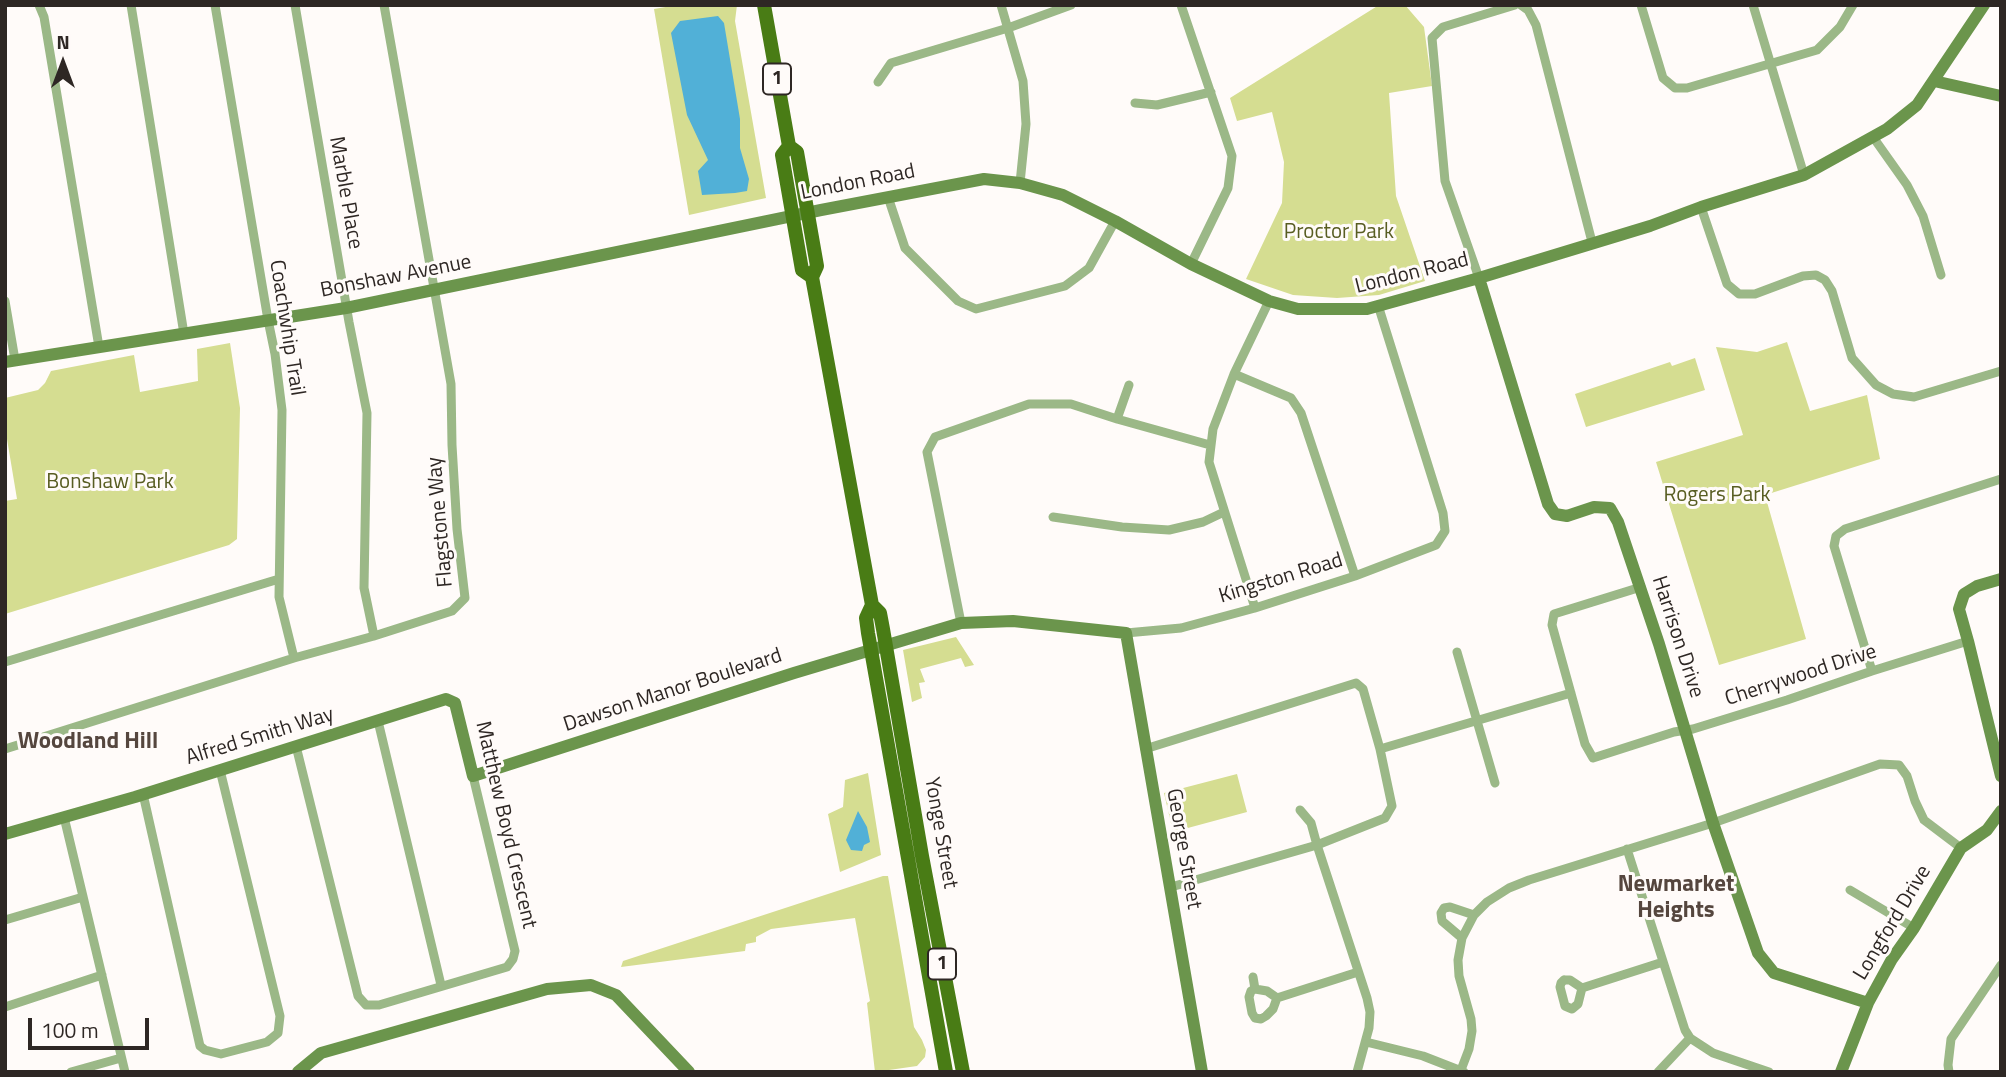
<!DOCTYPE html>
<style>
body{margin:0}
#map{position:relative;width:2006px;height:1077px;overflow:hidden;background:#fffbf9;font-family:"Titillium Web",sans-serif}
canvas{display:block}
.frame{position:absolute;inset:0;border:7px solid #2e2724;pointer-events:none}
.north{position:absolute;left:28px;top:28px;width:70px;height:70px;-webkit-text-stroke:5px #fffbf9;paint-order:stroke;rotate:0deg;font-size:19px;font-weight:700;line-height:28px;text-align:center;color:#2e2724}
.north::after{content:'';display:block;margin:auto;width:24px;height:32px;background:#2e2724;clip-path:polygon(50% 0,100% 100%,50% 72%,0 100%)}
.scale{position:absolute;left:28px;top:1018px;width:121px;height:32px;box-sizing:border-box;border:4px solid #2e2724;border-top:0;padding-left:9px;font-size:21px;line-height:24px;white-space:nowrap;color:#2e2724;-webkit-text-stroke:5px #fffbf9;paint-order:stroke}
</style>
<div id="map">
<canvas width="2006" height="1077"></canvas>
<div class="frame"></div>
<div class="north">N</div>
<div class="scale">100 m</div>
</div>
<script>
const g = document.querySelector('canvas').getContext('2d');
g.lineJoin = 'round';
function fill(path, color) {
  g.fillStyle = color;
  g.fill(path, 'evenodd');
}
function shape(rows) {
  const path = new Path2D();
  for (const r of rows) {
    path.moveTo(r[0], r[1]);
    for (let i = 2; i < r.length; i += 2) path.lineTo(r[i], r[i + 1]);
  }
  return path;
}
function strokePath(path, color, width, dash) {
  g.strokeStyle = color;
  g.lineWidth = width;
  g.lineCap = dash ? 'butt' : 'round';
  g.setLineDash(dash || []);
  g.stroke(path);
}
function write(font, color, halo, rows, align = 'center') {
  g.font = font + ' "Titillium Web",sans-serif';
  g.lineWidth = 6;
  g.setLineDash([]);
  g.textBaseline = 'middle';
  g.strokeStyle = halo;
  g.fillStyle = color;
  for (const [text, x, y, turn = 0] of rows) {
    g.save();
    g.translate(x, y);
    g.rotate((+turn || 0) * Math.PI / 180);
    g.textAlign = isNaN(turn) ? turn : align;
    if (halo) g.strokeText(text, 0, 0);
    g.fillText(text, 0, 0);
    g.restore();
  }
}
fill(shape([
 [677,5,737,5,735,21,766,198,689,215,654,9],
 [1379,5,1405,5,1424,27,1432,86,1389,93,1396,196,1425,281,1379,295,1337,298,1293,295,1246,279,1282,203,1284,162,1272,112,1237,121,1230,98],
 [1787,342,1810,411,1867,395,1880,459,1765,495,1806,639,1719,665,1656,462,1743,435,1716,347,1757,352],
 [230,343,240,408,237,539,229,545,5,614,5,501,17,499,5,427,5,398,38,390,45,383,51,371,134,355,140,392,198,381,197,349],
 [1695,358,1705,390,1586,427,1575,394,1670,362,1672,366],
 [956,637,974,665,965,667,961,658,920,669,925,682,919,683,922,698,912,702,903,650],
 [868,773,881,855,840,872,828,814,843,807,845,780],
 [1237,774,1247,812,1173,832,1164,793],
 [883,876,888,876,914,1027,922,1040,926,1050,925,1057,917,1066,875,1072,867,1003,870,1001,855,918,771,929,756,937,756,942,746,944,745,951,621,967,623,961]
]), '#d5dd91');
fill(shape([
 [718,16,724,23,740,119,740,148,749,179,747,191,735,193,702,195,698,171,708,160,687,115,671,33,680,21],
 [858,811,867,827,870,842,864,845,862,851,851,850,846,840]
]), '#51b0d7');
strokePath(shape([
 [39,5,44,17,99,347],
 [131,5,184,334],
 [215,5,268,320,275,354,282,410,279,597,294,658],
 [295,5,349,322,367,413,364,588,374,636],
 [1001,5,1023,81,1026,124,1020,183],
 [1181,5,1232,156,1228,188,1191,264],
 [1521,5,1528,10,1536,25,1592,242],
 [1641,5,1663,78,1675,88,1687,88,1817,50,1840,27,1853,5],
 [1753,5,1804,175],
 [878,82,891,63,1008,28,1071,5],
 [1135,103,1157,105,1211,92],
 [1873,137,1907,185,1923,216,1941,275],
 [888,197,905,248,958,301,976,309,1065,286,1089,268,1115,221],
 [1701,207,1727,284,1739,294,1755,294,1803,276,1816,275,1825,280,1832,291,1852,358,1876,385,1893,394,1914,397,2001,371],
 [1479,278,1445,181,1432,38,1443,27,1515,5],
 [5,301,15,360],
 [1234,374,1291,398,1301,413,1355,576],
 [1117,419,1129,385],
 [1053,517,1122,527,1169,530,1203,522,1224,512],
 [1641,587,1554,614,1552,625,1585,744,1593,758,1674,732,1693,729,1787,700,1872,671,1968,641],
 [1255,608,1209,462,1213,429,1234,374,1269,301],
 [961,623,927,452,935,437,1029,404,1071,404,1117,419,1210,445],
 [1126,633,1181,628,1255,608,1355,576,1436,545,1445,531,1443,513,1378,305],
 [1457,652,1495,783],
 [5,662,279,579],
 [1872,671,1834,546,1836,536,1845,529,2001,479],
 [378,721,441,985],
 [296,746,358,996,366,1005,379,1005,507,967,513,959,515,951,473,776],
 [5,749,294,658,374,636,452,611,465,598,457,529,452,445,451,384,384,5],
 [1145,749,1356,683,1363,689,1380,749,1392,806,1385,818,1317,845,1171,887],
 [1380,749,1571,693],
 [143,794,200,1046,205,1050,221,1054,267,1042,278,1033,280,1016,220,770],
 [1300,810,1311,823,1317,845,1367,998,1370,1012,1369,1028,1357,1072],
 [64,817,125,1072],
 [1627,849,1685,1030,1690,1038,1713,1053,1769,1072],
 [1850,890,1914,928],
 [5,920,83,897],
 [1462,938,1442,921,1441,913,1444,908,1450,907,1474,915],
 [1253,977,1255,989],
 [1564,980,1570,980,1582,988,1578,1004,1572,1009,1565,1006,1560,987,1561,983,1564,980],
 [1582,988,1663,962],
 [1255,989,1267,991,1277,998,1273,1009,1266,1016,1261,1019,1255,1018,1252,1013,1249,997,1251,991,1255,989],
 [1277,998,1358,972],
 [5,1007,102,975],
 [1366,1042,1423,1056,1464,1072],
 [1461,1070,1469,1049,1472,1031,1471,1019,1459,976,1458,960,1462,938,1474,915,1487,902,1509,888,1529,880,1713,823,1880,764,1899,765,1907,776,1915,801,1924,820,1961,848],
 [71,1072,121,1058],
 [1658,1072,1690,1038],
 [1949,1072,1948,1065,1951,1039,2001,965]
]), '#9bb887', 9);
strokePath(shape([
 [1934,81,2001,96],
 [1479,278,1548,504,1555,514,1567,516,1594,507,1610,508,1618,522,1659,644,1713,823,1758,953,1774,973,1868,1003],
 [5,362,346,308,821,210,984,179,1020,183,1063,195,1115,221,1191,264,1269,301,1298,309,1367,309,1479,278,1650,226,1701,207,1804,175,1887,129,1917,105,1984,5],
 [2001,579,1977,586,1964,594,1959,609,1968,641,2001,776],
 [5,834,135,797,446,699,455,703,473,776,794,673,961,623,1013,621,1126,633,1202,1072],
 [298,1072,321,1053,547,989,591,985,616,995,689,1072],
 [1841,1072,1868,1003,1892,959,1914,928,1961,848,1987,830,2001,811]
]), '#6b954c', 12);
strokePath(shape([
 [764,5,789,146,797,152,817,266,812,277,872,605,880,613,883,629,922,856,963,1072],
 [789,146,782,155,802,270,812,277],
 [872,605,866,618,868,633,946,1072]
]), '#497c15', 14);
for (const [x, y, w] of [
 [777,79,28],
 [942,964,28]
]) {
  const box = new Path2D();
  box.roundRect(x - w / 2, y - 15.5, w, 31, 5);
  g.fillStyle = '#fffbf9';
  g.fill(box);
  strokePath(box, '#2e2724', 2);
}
write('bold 19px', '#2e2724', null, [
 ["1",777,79],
 ["1",942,964]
]);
write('21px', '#2e2724', '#fffbf9', [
 ["London Road",858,183,-11],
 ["Marble Place",345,193,80],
 ["London Road",1412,274,-14],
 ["Bonshaw Avenue",396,277,-11],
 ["Coachwhip Trail",286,328,81],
 ["Flagstone Way",441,522,-95],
 ["Kingston Road",1281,579,-17],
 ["Harrison Drive",1677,637,72],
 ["Cherrywood Drive",1801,676,-18],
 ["Dawson Manor Boulevard",673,691,-18],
 ["Alfred Smith Way",260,737,-17],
 ["Matthew Boyd Crescent",505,825,77],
 ["Yonge Street",940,833,80],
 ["George Street",1183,849,80],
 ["Longford Drive",1893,923,-59]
]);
write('21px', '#585d22', '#fffbf9', [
 ["Proctor Park",1339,233],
 ["Bonshaw Park",110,483],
 ["Rogers Park",1717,496]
]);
write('bold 23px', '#55463e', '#fffbf9', [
 ["Woodland Hill",88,742],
 ["Newmarket",1676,885],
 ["Heights",1676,911]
]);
</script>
